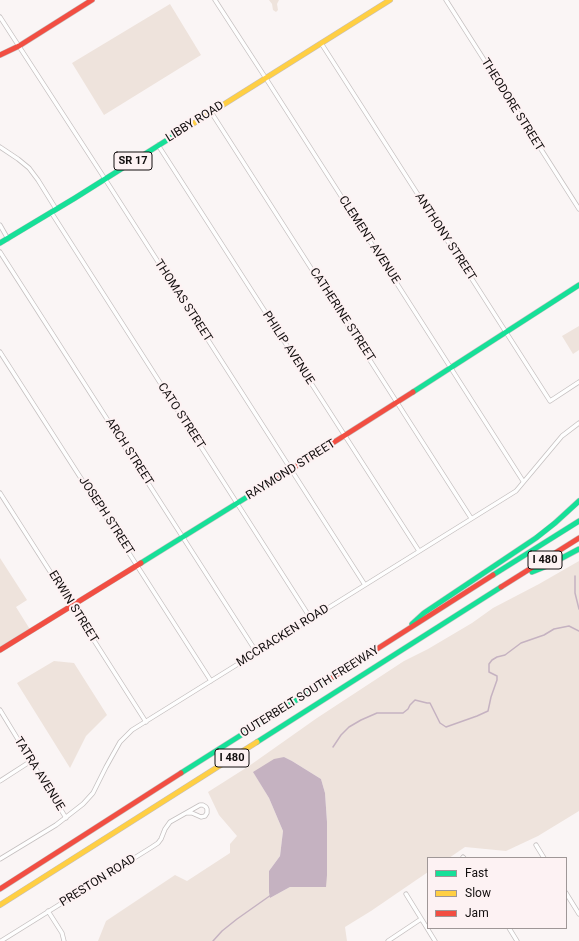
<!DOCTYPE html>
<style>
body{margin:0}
#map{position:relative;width:579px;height:941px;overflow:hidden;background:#faf5f5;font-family:Roboto,sans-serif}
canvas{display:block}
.legend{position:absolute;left:427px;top:857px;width:140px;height:72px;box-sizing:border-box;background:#fdf2f3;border:1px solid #9f9797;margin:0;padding:5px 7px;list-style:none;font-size:12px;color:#120e0e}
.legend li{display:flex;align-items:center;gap:8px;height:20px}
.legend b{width:20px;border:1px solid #9f9797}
</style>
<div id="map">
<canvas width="579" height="941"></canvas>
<ul class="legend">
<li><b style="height:5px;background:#16e098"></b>Fast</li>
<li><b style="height:5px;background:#ffcf43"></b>Slow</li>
<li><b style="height:5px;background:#f24e42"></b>Jam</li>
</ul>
</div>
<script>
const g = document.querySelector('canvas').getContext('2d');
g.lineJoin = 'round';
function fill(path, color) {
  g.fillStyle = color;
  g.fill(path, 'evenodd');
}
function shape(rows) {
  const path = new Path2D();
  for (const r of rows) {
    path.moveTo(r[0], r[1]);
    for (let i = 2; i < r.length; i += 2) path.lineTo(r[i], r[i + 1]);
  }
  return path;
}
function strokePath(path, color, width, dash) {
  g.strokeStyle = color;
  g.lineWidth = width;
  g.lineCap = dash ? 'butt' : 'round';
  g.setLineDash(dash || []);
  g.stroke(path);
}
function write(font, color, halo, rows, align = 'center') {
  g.font = font + ' Roboto,sans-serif';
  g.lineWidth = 4;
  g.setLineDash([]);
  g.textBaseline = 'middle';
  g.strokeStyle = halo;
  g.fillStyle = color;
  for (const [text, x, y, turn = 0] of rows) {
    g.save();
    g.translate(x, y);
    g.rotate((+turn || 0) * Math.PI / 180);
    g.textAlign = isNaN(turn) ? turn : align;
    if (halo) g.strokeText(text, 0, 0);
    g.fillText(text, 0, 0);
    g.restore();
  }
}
fill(shape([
 [269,0,279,0,277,4,278,10,276,12,273,10,272,4],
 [170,4,201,55,104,115,72,63],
 [579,326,579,350,573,354,562,336],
 [0,558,27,600,16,607,31,631,0,650],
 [579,561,579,811,538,836,506,851,465,847,449,858,428,858,428,872,371,911,345,927,347,941,98,941,106,921,175,875,187,881,230,853,230,844,237,836,219,815,208,792,249,766,317,718,404,661,428,649,472,623,493,608,539,584],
 [284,757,292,761,321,779,325,793,327,822,327,875,296,886,290,887,270,898,269,871,280,856,283,831,269,798,254,773],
 [54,661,74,663,107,715,86,736,70,768,17,683]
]), '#eee3dc');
fill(shape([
 [284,757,292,761,321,779,325,793,327,822,327,875,326,887,290,887,270,898,269,892,269,871,280,856,283,831,269,798,253,772,274,759]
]), '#c5b2c1');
strokePath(shape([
 [575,576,575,593,579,609],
 [333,747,341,735,349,727,361,720,377,713,403,713,408,709,410,705,415,700,427,703,430,703,440,723,446,727,477,716,488,711,491,697,497,680,497,676,489,672,489,664,492,660,497,657,505,655,521,643,544,635,554,629,569,626,579,631],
 [213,941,222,931,237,919,271,895]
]), '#c5b2c1', 1.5);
const street = shape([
 [215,0,265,77,523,481],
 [446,0,579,209],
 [0,17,105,179,365,585],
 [321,43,550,401,579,382],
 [211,112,471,518],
 [158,145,419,551],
 [0,147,18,159,29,168,38,180,56,209],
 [51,212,311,619],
 [0,225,8,239],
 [0,252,257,653],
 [0,352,211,681],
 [0,493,146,722],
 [0,710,66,818],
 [0,781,31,761],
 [536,845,544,858],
 [463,857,464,858],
 [0,859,56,825,83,804,93,793,106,767,120,742,132,730,516,491,562,436,579,423],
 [566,893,579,914],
 [406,894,435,941],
 [48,911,62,933,64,941],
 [509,928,517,941],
 [1,941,152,847,158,843,161,839,165,829,170,822,200,805,203,805,206,807,207,809,207,813,205,816,201,817,192,813,187,813],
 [388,941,421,919]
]);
const fast = shape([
 [0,243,75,198,191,125],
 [413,392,579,285],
 [141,563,276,479],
 [532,572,547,566,579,549],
 [493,575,579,521],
 [412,624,424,613,536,538,555,523,579,501],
 [257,742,501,587],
 [181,773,333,677]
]);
const slow = shape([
 [191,125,390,0],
 [0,905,257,742]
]);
const jam = shape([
 [0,55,19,46,92,0],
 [276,479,413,392],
 [501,587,579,538],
 [0,650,141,563],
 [333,677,493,575],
 [0,889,181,773]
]);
strokePath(street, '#c4bfbf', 5);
strokePath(fast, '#c4bfbf', 6);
strokePath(slow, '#c4bfbf', 6);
strokePath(jam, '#c4bfbf', 6);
strokePath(street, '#fefefe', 3.5);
strokePath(fast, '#16e098', 5);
strokePath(slow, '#ffcf43', 5);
strokePath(jam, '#f24e42', 5);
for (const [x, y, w] of [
 [133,161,38],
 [545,560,34],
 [232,758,34]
]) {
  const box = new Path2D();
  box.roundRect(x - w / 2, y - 9, w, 18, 3);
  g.fillStyle = '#fdf2f3';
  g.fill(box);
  strokePath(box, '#120e0e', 1);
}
write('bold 11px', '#120e0e', null, [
 ["SR 17",133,161],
 ["I 480",545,560],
 ["I 480",232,758]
]);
write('12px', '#120e0e', '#fdf2f3', [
 ["THEODORE STREET",512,105,58],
 ["LIBBY ROAD",195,122,-32],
 ["ANTHONY STREET",445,237,57],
 ["CLEMENT AVENUE",369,240,57],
 ["THOMAS STREET",183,301,57],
 ["CATHERINE STREET",342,315,57],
 ["PHILIP AVENUE",288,348,57],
 ["CATO STREET",181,416,57],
 ["ARCH STREET",129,452,57],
 ["RAYMOND STREET",291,470,-32],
 ["JOSEPH STREET",106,516,57],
 ["ERWIN STREET",73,607,58],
 ["MCCRACKEN ROAD",283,636,-32],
 ["OUTERBELT SOUTH FREEWAY",310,692,-32],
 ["TATRA AVENUE",39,774,58],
 ["PRESTON ROAD",98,881,-32]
]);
</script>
